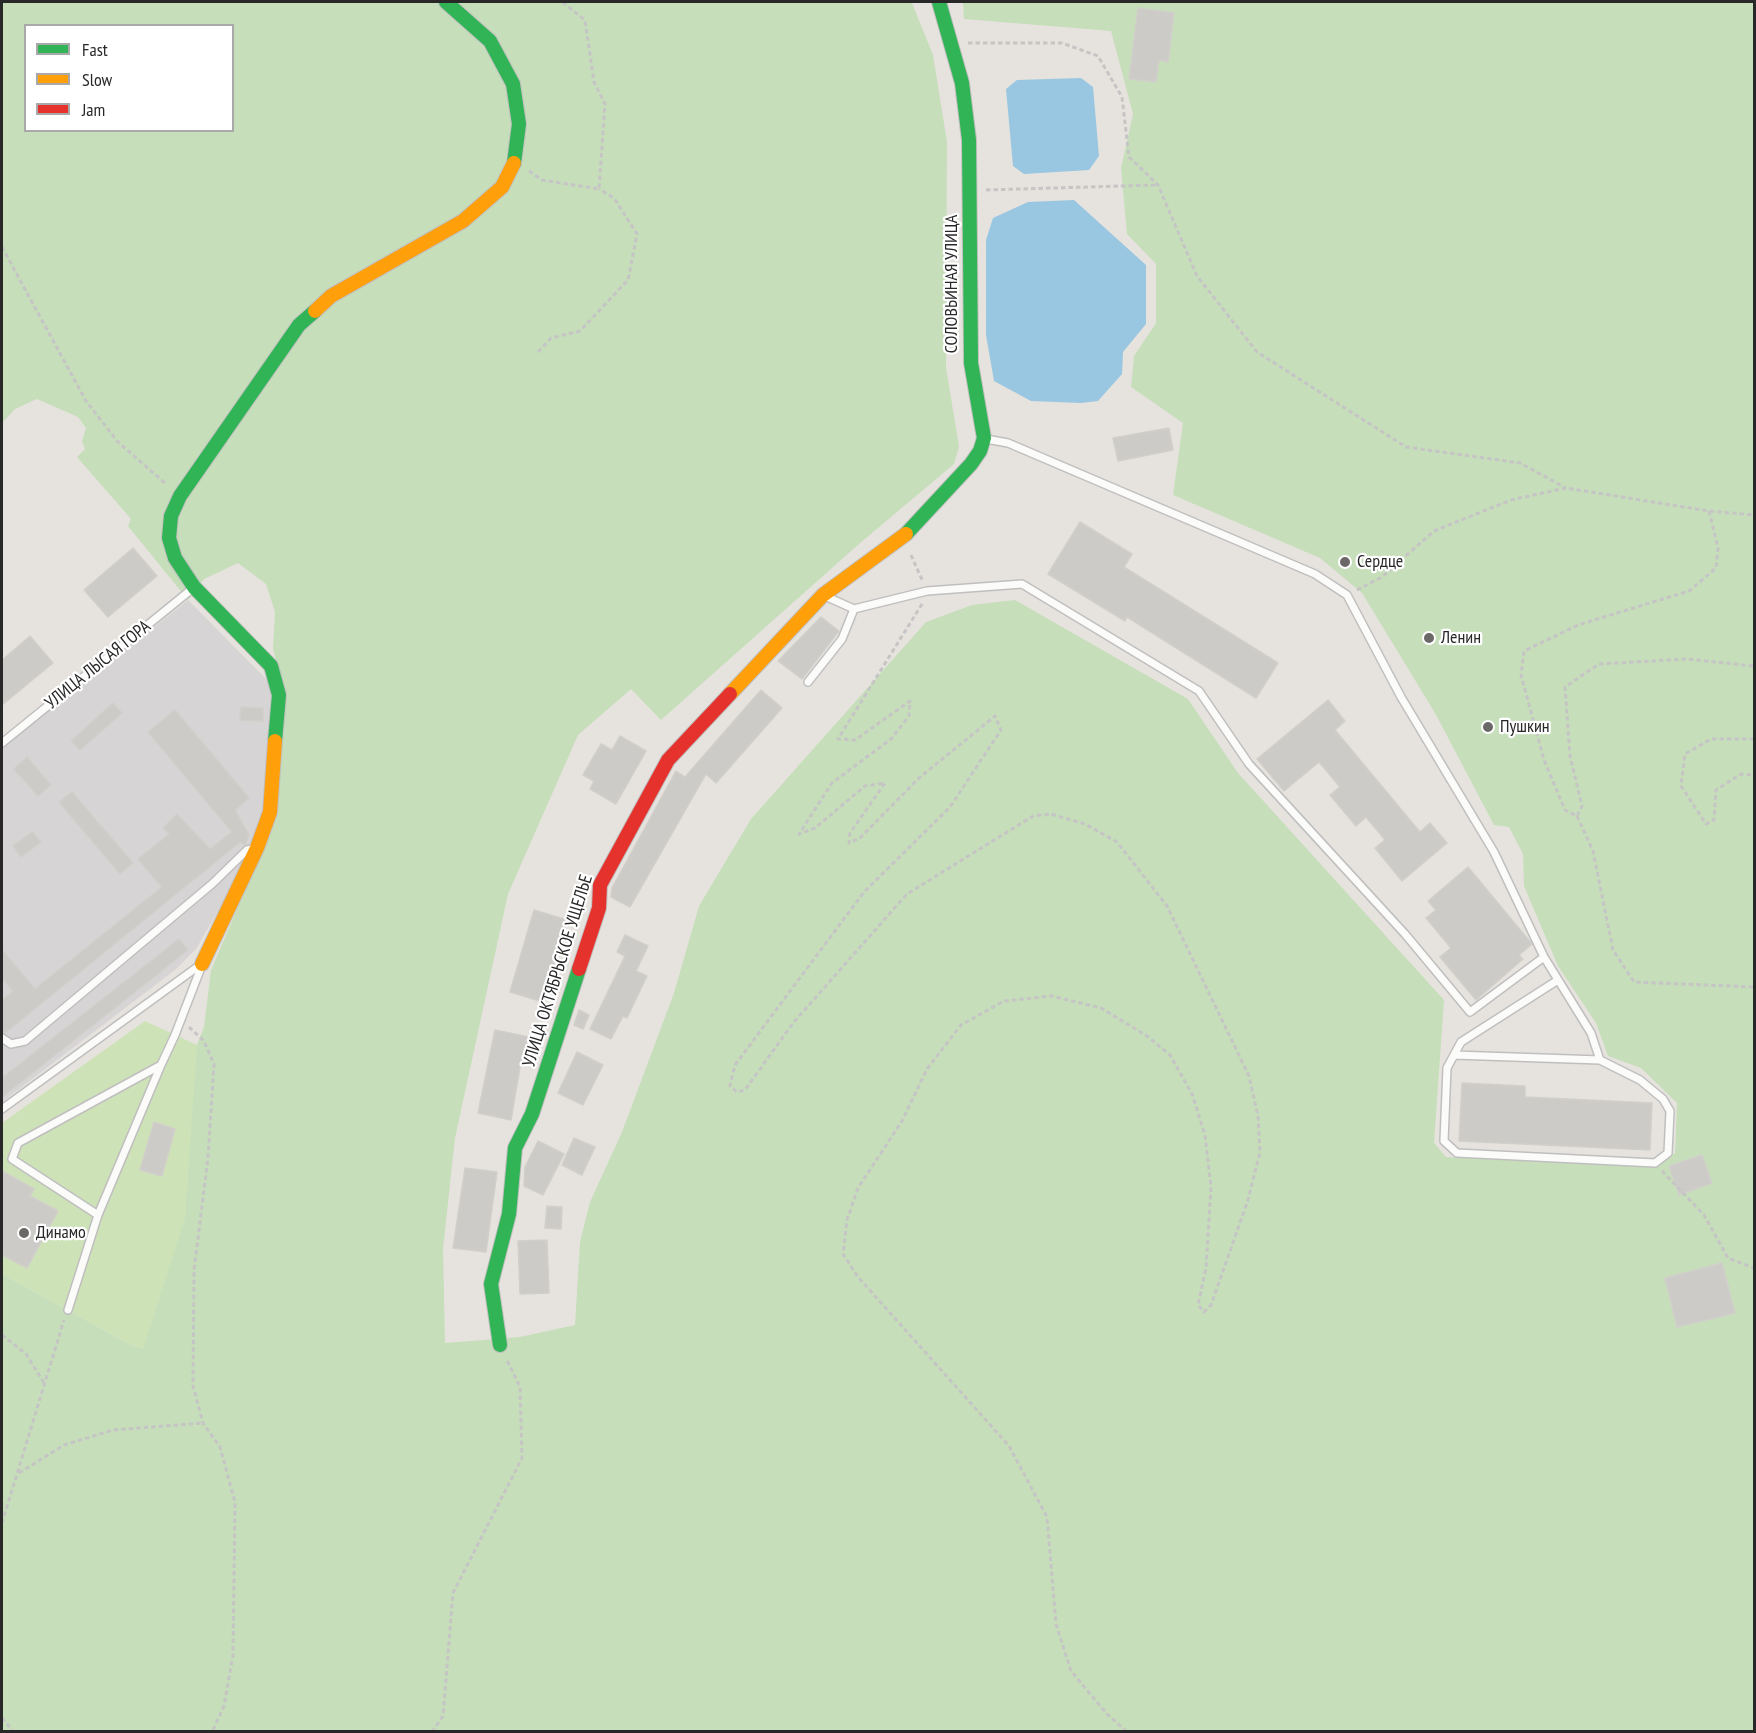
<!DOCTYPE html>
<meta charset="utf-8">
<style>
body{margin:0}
#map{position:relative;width:1756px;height:1733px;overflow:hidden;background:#e6e3de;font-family:"PT Sans Narrow",sans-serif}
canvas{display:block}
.frame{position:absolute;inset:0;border:3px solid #282828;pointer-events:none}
.legend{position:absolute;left:24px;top:24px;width:210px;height:108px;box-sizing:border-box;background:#fff;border:2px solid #a9a9a9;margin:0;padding:8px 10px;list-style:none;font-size:18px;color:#282828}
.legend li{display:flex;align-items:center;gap:12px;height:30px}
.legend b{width:30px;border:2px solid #a9a9a9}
</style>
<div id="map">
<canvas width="1756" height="1733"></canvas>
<div class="frame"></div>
<ul class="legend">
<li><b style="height:8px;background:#30b455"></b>Fast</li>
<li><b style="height:8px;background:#ff9f0a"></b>Slow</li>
<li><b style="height:8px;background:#e5322d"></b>Jam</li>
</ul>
</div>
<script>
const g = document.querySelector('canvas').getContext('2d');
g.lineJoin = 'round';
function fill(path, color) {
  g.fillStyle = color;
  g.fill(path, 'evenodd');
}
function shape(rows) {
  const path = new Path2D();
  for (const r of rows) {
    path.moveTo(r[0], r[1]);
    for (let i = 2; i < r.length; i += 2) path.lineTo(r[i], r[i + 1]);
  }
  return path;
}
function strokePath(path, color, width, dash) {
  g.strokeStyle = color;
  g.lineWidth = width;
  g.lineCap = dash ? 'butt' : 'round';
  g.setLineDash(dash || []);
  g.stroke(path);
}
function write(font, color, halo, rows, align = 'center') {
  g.font = font + ' "PT Sans Narrow",sans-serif';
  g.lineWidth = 4.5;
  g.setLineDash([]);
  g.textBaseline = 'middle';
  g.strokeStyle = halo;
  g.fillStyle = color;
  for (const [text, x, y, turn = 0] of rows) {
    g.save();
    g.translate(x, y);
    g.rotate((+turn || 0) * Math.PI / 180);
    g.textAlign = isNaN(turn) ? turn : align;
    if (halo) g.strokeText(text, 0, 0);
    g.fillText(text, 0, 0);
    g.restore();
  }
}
fill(shape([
 [188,600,269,682,273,696,264,806,248,860,196,949,175,970,2,1102,2,748]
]), '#d7d4d5');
fill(shape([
 [2,2,915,2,912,3,933,55,947,142,946,367,959,447,954,464,859,544,661,720,631,689,578,735,508,894,455,1138,443,1249,445,1343,520,1337,575,1325,580,1242,590,1202,622,1132,674,993,699,906,751,819,926,622,972,605,1015,600,1188,699,1238,773,1444,1000,1434,1143,1446,1157,1651,1167,1675,1153,1677,1103,1641,1068,1608,1056,1596,1023,1558,966,1524,886,1523,854,1509,827,1494,825,1435,713,1362,593,1320,558,1173,495,1183,423,1131,387,1134,356,1156,323,1156,264,1127,234,1121,168,1133,114,1111,31,964,19,963,2,1754,2,1754,1731,2,1731,2,1274,129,1344,143,1349,197,1045,204,1027,211,970,277,816,284,694,273,648,275,612,266,584,238,563,204,579,188,600,128,526,131,519,77,457,85,449,82,441,86,428,78,417,37,399,15,409,2,423],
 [26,26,232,26,232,130,26,130]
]), '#c6deba');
fill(shape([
 [145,1021,197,1045,185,1219,143,1349,129,1344,2,1274,2,1123]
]), '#cee2b8');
fill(shape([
 [1081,78,1093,87,1099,156,1089,170,1024,174,1013,166,1006,89,1017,80],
 [1074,200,1146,265,1146,324,1123,352,1122,374,1098,401,1081,403,1031,401,994,381,986,335,986,240,993,218,1028,202]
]), '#99c6e0');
const building = shape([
 [1138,8,1174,13,1168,62,1159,60,1156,82,1129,79,1138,8],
 [1169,428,1173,450,1118,461,1113,438,1169,428],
 [1080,522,1132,554,1124,567,1278,663,1256,698,1127,617,1125,621,1048,574,1080,522],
 [133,548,157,576,108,617,84,590,133,548],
 [821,617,839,631,802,679,778,661,821,617],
 [30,636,53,663,2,705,2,660,30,636],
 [761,690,782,708,716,783,706,774,630,907,611,897,612,888,676,771,685,777,761,690],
 [1328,700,1345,721,1335,730,1420,832,1430,823,1447,843,1402,881,1375,848,1385,840,1366,817,1356,826,1330,795,1340,787,1319,762,1284,791,1257,759,1328,700],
 [113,703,122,713,80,750,71,741,113,703],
 [241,707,263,708,263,721,240,720,241,707],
 [175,710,249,798,235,810,249,835,245,845,240,842,5,1033,2,1032,2,1000,13,991,2,978,2,950,35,989,162,887,138,859,169,834,163,828,177,814,210,849,232,832,148,732,175,710],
 [620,736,646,751,616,804,590,789,594,781,583,775,601,744,612,750,620,736],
 [27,757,51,785,38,796,14,769,27,757],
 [72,792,133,863,120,874,59,802,72,792],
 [32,832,41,842,21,857,13,846,32,832],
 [1468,867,1532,944,1519,955,1523,959,1476,1000,1440,957,1451,948,1426,918,1436,910,1428,901,1468,867],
 [534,910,567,920,543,1002,510,992,534,910],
 [625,935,648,946,636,971,647,976,627,1018,623,1016,611,1039,590,1029,625,956,617,952,625,935],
 [179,939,188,950,2,1097,2,1078,179,939],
 [579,1010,589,1015,583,1029,574,1025,579,1010],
 [495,1030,529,1037,525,1056,522,1055,511,1120,478,1113,495,1030],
 [577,1052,603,1065,583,1105,558,1093,577,1052],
 [1462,1083,1525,1086,1525,1097,1652,1103,1650,1150,1459,1141,1462,1083],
 [154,1122,175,1129,162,1176,140,1170,154,1122],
 [574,1138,595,1147,582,1175,562,1165,574,1138],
 [538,1141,564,1154,543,1195,524,1186,525,1167,538,1141],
 [1702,1155,1712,1183,1679,1195,1669,1166,1702,1155],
 [465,1168,497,1172,486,1252,453,1248,465,1168],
 [2,1171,34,1189,30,1196,58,1211,27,1268,2,1255,2,1171],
 [547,1206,562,1207,561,1229,545,1228,547,1206],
 [547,1240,549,1293,520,1294,518,1241,547,1240],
 [1722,1263,1735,1313,1677,1327,1665,1278,1722,1263]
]);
fill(building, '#cdcbc8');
strokePath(building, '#d1cfca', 1.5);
const lane = shape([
 [986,439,1008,443,1315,574,1347,595,1401,697,1494,852,1544,957,1591,1033,1600,1060,1640,1080,1663,1099,1670,1111,1668,1153,1655,1163,1457,1153,1444,1141,1447,1068,1454,1055,1600,1060],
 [825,596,854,609],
 [808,682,842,639,854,609,927,591,1022,584,1199,691,1249,764,1405,934,1470,1012,1544,957],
 [2,743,192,589],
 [2,1038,11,1044,25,1041,212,884,247,850,252,849],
 [1454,1055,1461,1042,1558,980],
 [161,1065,98,1215,12,1159,18,1143,161,1065,175,1035,202,965],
 [2,1109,200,965],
 [68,1310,98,1215]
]);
const fast = shape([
 [446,2,490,41,513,84,519,124,514,163],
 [906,534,971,464,980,451,984,438,971,363,969,140,962,83,939,2],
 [275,741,279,695,271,666,194,587,175,558,169,538,171,516,180,496,299,325,315,311],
 [500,1345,491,1284,509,1214,515,1148,532,1114,579,969]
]);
const slow = shape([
 [315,311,331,296,463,221,502,187,514,163],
 [730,694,823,595,906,534],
 [202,964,257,848,270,812,275,741]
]);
const jam = shape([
 [579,969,599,908,600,885,668,760,730,694]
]);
strokePath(lane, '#c0bfbf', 10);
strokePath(fast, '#c0bfbf', 16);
strokePath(slow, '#c0bfbf', 16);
strokePath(jam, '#c0bfbf', 16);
strokePath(shape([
 [968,43,1062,43,1098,56,1122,97,1129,157,1158,185,1197,276,1257,352,1406,447,1520,463,1566,488],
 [529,171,542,180,599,189,605,104,594,82,585,20,562,2],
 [986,190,1156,185],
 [2,247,86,401,118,442,166,484],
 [538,352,551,338,580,331,628,280,637,234,614,198,599,189],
 [1709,511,1718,548,1716,568,1689,591,1578,625,1524,651,1521,675,1544,760,1565,810,1577,816,1582,806,1570,756,1565,687,1599,664,1687,659,1754,666],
 [911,555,923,582],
 [1357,590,1382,577,1434,531,1511,500,1566,488,1709,511,1754,515],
 [922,604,838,739,855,740,910,701,909,716,891,739,832,783,799,834,815,828,865,786,885,783,850,833,849,843,860,838,919,778,995,716,1001,730,950,807,864,892,735,1065,730,1086,737,1092,745,1090,793,1023,907,894,1033,816,1051,814,1085,824,1117,842,1167,906,1249,1076,1258,1116,1260,1152,1248,1200,1211,1305,1204,1312,1198,1305,1206,1268,1211,1187,1205,1135,1192,1094,1170,1055,1147,1036,1101,1008,1052,996,1004,1001,961,1025,927,1069,902,1121,858,1188,847,1220,843,1254,858,1277,1009,1446,1047,1517,1056,1624,1071,1671,1107,1714,1127,1732],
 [1754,739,1711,739,1685,754,1681,786,1706,824,1714,820,1716,790,1741,774,1754,775],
 [1577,816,1593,851,1613,950,1634,982,1754,987],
 [189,1027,204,1041,214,1064,208,1158,194,1270,193,1386,203,1423,220,1447,235,1502,233,1655,224,1706,212,1732],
 [1662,1171,1704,1215,1728,1258,1754,1268],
 [2,1335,26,1354,44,1383],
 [19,1473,64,1445,113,1430,203,1423],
 [2,1523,64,1320],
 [2,1718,14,1732],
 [432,1732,443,1716,453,1593,522,1458,520,1387,507,1360]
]), '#c6c5c5', 3, [4.5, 3]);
strokePath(lane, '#fbfbfa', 7);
strokePath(fast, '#30b455', 14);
strokePath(slow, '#ff9f0a', 14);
strokePath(jam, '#e5322d', 14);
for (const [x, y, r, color] of [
 [1345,562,6,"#6a6968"],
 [1429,638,6,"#6a6968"],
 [1488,727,6,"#6a6968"],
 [24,1233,6,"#6a6968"]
]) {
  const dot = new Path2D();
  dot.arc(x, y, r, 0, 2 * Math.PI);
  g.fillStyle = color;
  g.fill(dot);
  strokePath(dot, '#fff', 2);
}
write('18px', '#282828', '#fff', [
 ["СОЛОВЬИНАЯ УЛИЦА",952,284,-90],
 ["УЛИЦА ЛЫСАЯ ГОРА",98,665,-39],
 ["УЛИЦА ОКТЯБРЬСКОЕ УЩЕЛЬЕ",558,971,-73]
]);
write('18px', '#282828', '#fff', [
 ["Сердце",1357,562],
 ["Ленин",1441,638],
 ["Пушкин",1500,727],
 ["Динамо",36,1233]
], 'left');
</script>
